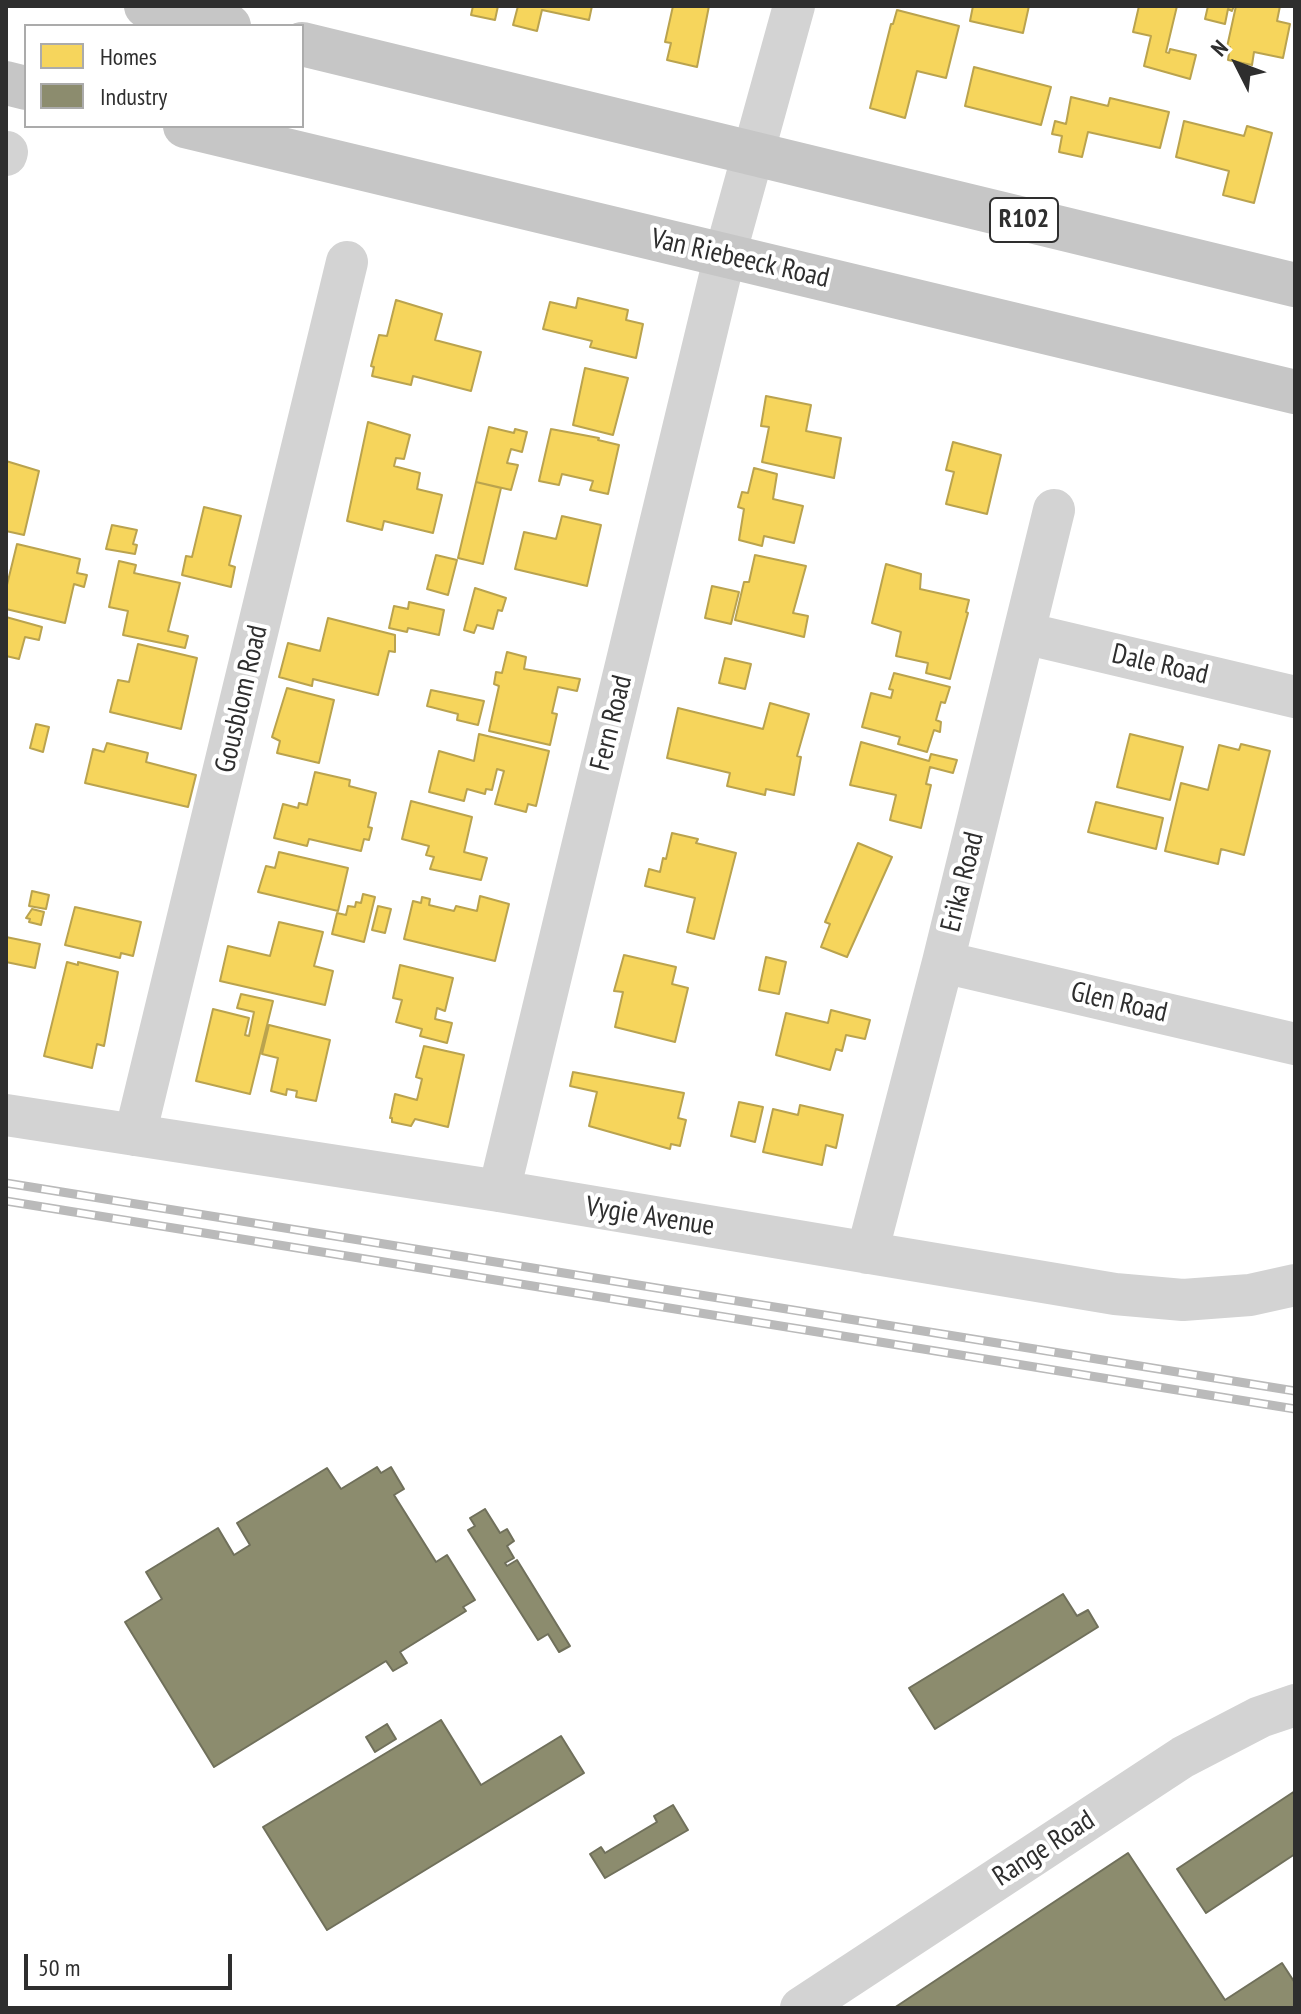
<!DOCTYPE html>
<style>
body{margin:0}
#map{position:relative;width:1301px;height:2014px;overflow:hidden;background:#fff;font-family:"PT Sans Narrow",sans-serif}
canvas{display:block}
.frame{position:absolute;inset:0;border:8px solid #2e2e2e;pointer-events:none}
.legend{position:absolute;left:24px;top:24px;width:280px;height:104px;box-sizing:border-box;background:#fff;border:2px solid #ababab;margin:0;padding:10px 14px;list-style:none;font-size:24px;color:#2e2e2e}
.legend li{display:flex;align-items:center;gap:16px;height:40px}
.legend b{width:40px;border:2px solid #ababab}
.north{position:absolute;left:1197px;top:24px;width:80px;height:80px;-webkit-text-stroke:6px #fff;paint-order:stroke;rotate:312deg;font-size:22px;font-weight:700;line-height:32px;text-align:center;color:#2e2e2e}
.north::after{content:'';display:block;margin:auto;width:28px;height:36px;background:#2e2e2e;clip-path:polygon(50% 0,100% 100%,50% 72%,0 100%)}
.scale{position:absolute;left:24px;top:1954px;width:208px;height:36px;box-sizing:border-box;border:4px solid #2e2e2e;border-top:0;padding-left:10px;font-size:24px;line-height:28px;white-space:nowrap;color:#2e2e2e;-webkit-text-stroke:6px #fff;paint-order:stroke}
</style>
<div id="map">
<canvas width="1301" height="2014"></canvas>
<div class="frame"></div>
<ul class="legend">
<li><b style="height:22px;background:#f6d55c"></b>Homes</li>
<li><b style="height:22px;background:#8c8c6e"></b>Industry</li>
</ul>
<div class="north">N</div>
<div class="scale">50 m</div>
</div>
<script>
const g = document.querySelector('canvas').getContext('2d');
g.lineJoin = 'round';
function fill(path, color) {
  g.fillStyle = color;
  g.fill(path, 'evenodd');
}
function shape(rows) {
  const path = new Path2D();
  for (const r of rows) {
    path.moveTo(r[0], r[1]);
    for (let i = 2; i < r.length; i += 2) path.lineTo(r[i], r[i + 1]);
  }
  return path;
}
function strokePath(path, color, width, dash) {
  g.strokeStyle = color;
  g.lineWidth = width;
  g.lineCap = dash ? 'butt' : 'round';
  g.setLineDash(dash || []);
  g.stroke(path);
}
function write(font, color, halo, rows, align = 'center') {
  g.font = font + ' "PT Sans Narrow",sans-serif';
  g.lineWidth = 8;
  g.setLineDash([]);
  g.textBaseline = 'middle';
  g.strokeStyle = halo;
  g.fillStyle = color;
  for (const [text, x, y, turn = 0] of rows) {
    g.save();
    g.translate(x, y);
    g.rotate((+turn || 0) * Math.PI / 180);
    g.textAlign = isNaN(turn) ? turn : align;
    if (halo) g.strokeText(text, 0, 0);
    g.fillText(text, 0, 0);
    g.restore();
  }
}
const homes = shape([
 [473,6,498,6,495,20,471,15,473,6],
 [518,6,592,6,589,20,542,10,537,31,513,25,518,6],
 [673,6,709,6,697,67,667,60,671,43,665,42,673,6],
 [973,6,1029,6,1023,33,970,21,973,6],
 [1139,6,1177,6,1166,52,1169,53,1170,49,1196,55,1190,79,1144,66,1151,36,1133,32,1139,6],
 [1208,6,1234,6,1232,11,1228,9,1225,24,1205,19,1208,6],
 [1236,6,1280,6,1277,21,1290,24,1283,58,1254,52,1252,65,1228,60,1230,47,1227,47,1236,6],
 [897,10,959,26,946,78,917,71,905,118,870,108,891,24,893,24,897,10],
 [974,67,1051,87,1041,125,965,106,974,67],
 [1071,97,1108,106,1110,98,1169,112,1160,148,1088,132,1082,157,1059,152,1062,136,1052,134,1055,121,1066,124,1071,97],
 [1184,121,1244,136,1247,126,1272,133,1254,203,1223,195,1229,171,1176,157,1184,121],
 [578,298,628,310,626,320,643,324,636,358,590,347,592,341,543,329,550,302,576,308,578,298],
 [396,300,442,314,435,340,481,352,471,391,413,376,411,385,372,376,374,367,371,366,379,335,387,336,396,300],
 [585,368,628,378,613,435,573,425,585,368],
 [766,396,811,405,806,431,841,438,834,478,762,462,769,427,761,426,766,396],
 [368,422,410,435,404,459,396,458,394,466,420,473,417,489,442,495,433,533,384,521,382,530,347,521,368,422],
 [489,427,514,433,515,429,527,432,522,452,511,449,507,463,518,465,511,490,476,482,489,427],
 [551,429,599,438,598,440,619,445,608,494,590,490,593,481,562,474,559,485,539,481,551,429],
 [953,442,1001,455,987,514,946,504,954,472,946,470,953,442],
 [6,461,39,471,24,535,6,531,6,461],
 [754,468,777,474,773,499,803,506,794,543,764,536,762,546,739,540,744,509,738,507,742,492,748,493,754,468],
 [476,482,501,488,483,564,458,558,476,482],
 [204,507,241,516,229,565,235,567,231,587,182,575,186,556,192,557,204,507],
 [562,516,601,525,587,586,515,569,524,532,556,539,562,516],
 [112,525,137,530,133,544,137,545,135,554,106,549,112,525],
 [17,544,80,559,77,573,87,575,84,587,74,584,65,623,6,609,6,589,17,544],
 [436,555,457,560,448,595,427,589,436,555],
 [755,555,806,566,793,613,808,616,804,637,735,620,744,582,749,582,755,555],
 [119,561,136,565,134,573,180,583,168,631,188,636,185,648,123,635,128,611,109,607,119,561],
 [886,564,921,574,920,589,969,600,966,612,968,613,950,679,926,673,928,663,896,656,901,632,872,623,886,564],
 [712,586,739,592,731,624,705,618,712,586],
 [475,588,506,598,502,611,498,610,493,629,477,625,474,633,464,630,475,588],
 [409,602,444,610,439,635,408,628,407,632,389,628,394,606,408,609,409,602],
 [6,617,42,627,39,640,25,637,19,659,6,656,6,617],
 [328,618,395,635,395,652,389,651,378,695,313,679,312,686,279,677,288,643,320,651,328,618],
 [138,644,197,658,181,729,110,712,118,680,129,682,138,644],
 [507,652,526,657,524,669,580,679,577,691,558,687,552,713,557,714,550,745,489,731,499,686,494,684,496,672,502,673,507,652],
 [725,658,751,664,745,689,719,683,725,658],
 [894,673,950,687,945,703,941,702,936,720,941,722,940,732,934,730,927,752,898,744,900,737,862,727,871,693,891,698,893,690,889,689,894,673],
 [287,688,334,700,319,763,277,753,280,741,272,737,287,688],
 [431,690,484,701,478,725,457,720,458,714,427,706,431,690],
 [770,703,809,714,797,756,801,757,794,795,766,789,765,795,727,786,730,773,667,758,678,708,763,729,770,703],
 [36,724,49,727,43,752,30,748,36,724],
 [479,734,549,751,536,806,528,804,526,812,495,804,504,771,497,769,492,790,486,789,485,794,467,789,464,801,429,792,439,751,474,761,479,734],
 [1130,734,1183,747,1170,800,1117,787,1130,734],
 [861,742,929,761,931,754,957,760,953,773,930,767,926,784,931,785,921,828,890,820,896,795,850,785,861,742],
 [107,743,148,753,146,762,196,775,188,807,85,783,93,749,104,752,107,743],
 [1241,744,1270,751,1244,855,1221,849,1218,864,1165,851,1181,783,1208,790,1219,745,1239,750,1241,744],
 [315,772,350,780,349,786,376,793,368,827,372,828,369,840,364,839,361,851,309,839,307,846,274,838,283,804,298,808,299,803,307,805,315,772],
 [411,801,472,817,464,852,487,858,481,880,430,869,434,857,426,855,429,846,402,839,411,801],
 [1096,802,1163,818,1156,849,1088,832,1096,802],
 [672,833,698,839,696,843,736,853,714,939,687,932,695,898,645,886,649,869,660,872,663,858,666,859,672,833],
 [858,843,892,857,847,957,821,947,830,924,825,922,858,843],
 [279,852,348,868,338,911,258,892,266,866,275,868,279,852],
 [32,891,49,895,46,909,29,906,32,891],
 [363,894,375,897,364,942,332,934,337,913,346,915,348,906,355,907,356,902,361,903,363,894],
 [480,896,509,904,495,961,404,939,413,901,421,903,422,897,430,899,429,905,454,911,456,906,477,911,480,896],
 [378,906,391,909,385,933,372,930,378,906],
 [75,907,141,922,133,956,121,953,120,958,65,945,75,907],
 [32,909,44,912,41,925,29,922,30,919,26,918,32,909],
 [279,922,323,932,314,966,333,971,325,1005,220,981,228,946,270,956,279,922],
 [6,937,40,944,35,968,6,962,6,937],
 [624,955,676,967,672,984,688,988,675,1042,615,1027,623,992,614,991,624,955],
 [766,957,786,962,779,994,759,990,766,957],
 [67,962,78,965,78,962,118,972,104,1046,97,1044,92,1068,44,1056,67,962],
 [400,965,453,978,445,1011,437,1008,435,1019,452,1023,447,1043,420,1036,422,1029,396,1022,402,1000,393,998,400,965],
 [241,994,273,1001,250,1094,196,1081,213,1009,249,1018,245,1035,249,1036,254,1012,237,1008,241,994],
 [831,1010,870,1020,865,1039,846,1035,842,1051,836,1049,830,1070,776,1055,786,1013,828,1023,831,1010],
 [269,1025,330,1040,316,1101,296,1097,297,1091,287,1089,286,1095,271,1091,278,1058,262,1054,269,1025],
 [424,1046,464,1055,448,1127,415,1119,411,1126,392,1122,392,1118,390,1118,395,1094,417,1100,422,1079,416,1077,424,1046],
 [573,1072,684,1093,678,1118,686,1120,680,1146,671,1144,670,1149,589,1126,597,1092,570,1086,573,1072],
 [739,1102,763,1107,755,1142,731,1136,739,1102],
 [800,1105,843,1115,836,1148,826,1145,822,1165,763,1152,773,1109,798,1115,800,1105]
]);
fill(homes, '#f6d55c');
strokePath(homes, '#baa34e', 2);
const industry = shape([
 [377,1467,381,1473,391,1467,404,1489,394,1495,436,1562,447,1555,475,1600,463,1607,466,1611,400,1652,407,1663,393,1671,386,1661,214,1767,125,1622,162,1599,146,1572,218,1528,234,1555,250,1545,237,1523,327,1468,341,1489,377,1467],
 [485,1509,500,1533,507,1529,514,1541,507,1546,514,1558,505,1563,507,1566,517,1560,570,1646,559,1652,548,1634,538,1640,468,1530,475,1526,470,1518,485,1509],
 [1063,1594,1077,1616,1088,1610,1098,1627,935,1729,909,1688,1063,1594],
 [441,1720,481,1785,561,1736,584,1773,327,1930,263,1827,441,1720],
 [387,1724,396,1739,375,1752,366,1737,387,1724],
 [1295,1791,1295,1854,1206,1913,1177,1869,1295,1791],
 [673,1805,688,1830,605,1878,590,1854,601,1847,605,1853,657,1822,654,1816,673,1805],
 [1128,1853,1225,2000,1282,1963,1295,1983,1295,2008,894,2008,1128,1853]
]);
fill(industry, '#8c8c6e');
strokePath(industry, '#70705b', 2);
strokePath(shape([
 [6,155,7,152],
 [1024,633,1295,697],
 [943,962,1295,1044],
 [6,1115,499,1191,1115,1294,1183,1300,1250,1295,1295,1285],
 [135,1135,347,262],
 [499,1191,725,255,794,6],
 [867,1253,943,962,1054,510],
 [801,2008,1183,1757,1260,1717,1295,1705]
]), '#d3d3d3', 42);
strokePath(shape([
 [146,6,229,26],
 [302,44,1295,285],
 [6,83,26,88],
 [185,126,1295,392]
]), '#c6c6c6', 44);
const rail = shape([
 [6,1183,1295,1391],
 [6,1201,1295,1409]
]);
strokePath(rail, '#bababa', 9);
strokePath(rail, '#fff', 6, [18]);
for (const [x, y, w] of [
 [1024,220,68]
]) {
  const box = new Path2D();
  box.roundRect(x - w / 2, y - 22, w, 44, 6);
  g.fillStyle = '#fff';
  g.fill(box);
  strokePath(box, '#2e2e2e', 2);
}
write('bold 26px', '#2e2e2e', null, [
 ["R102",1024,220]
]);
write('28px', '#2e2e2e', '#fff', [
 ["Van Riebeeck Road",740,259,13],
 ["Dale Road",1160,665,13],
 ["Gousblom Road",242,699,-77],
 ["Fern Road",612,723,-76],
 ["Erika Road",963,882,-76],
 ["Glen Road",1119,1003,13],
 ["Vygie Avenue",650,1217,9],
 ["Range Road",1044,1849,-33]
]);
</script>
